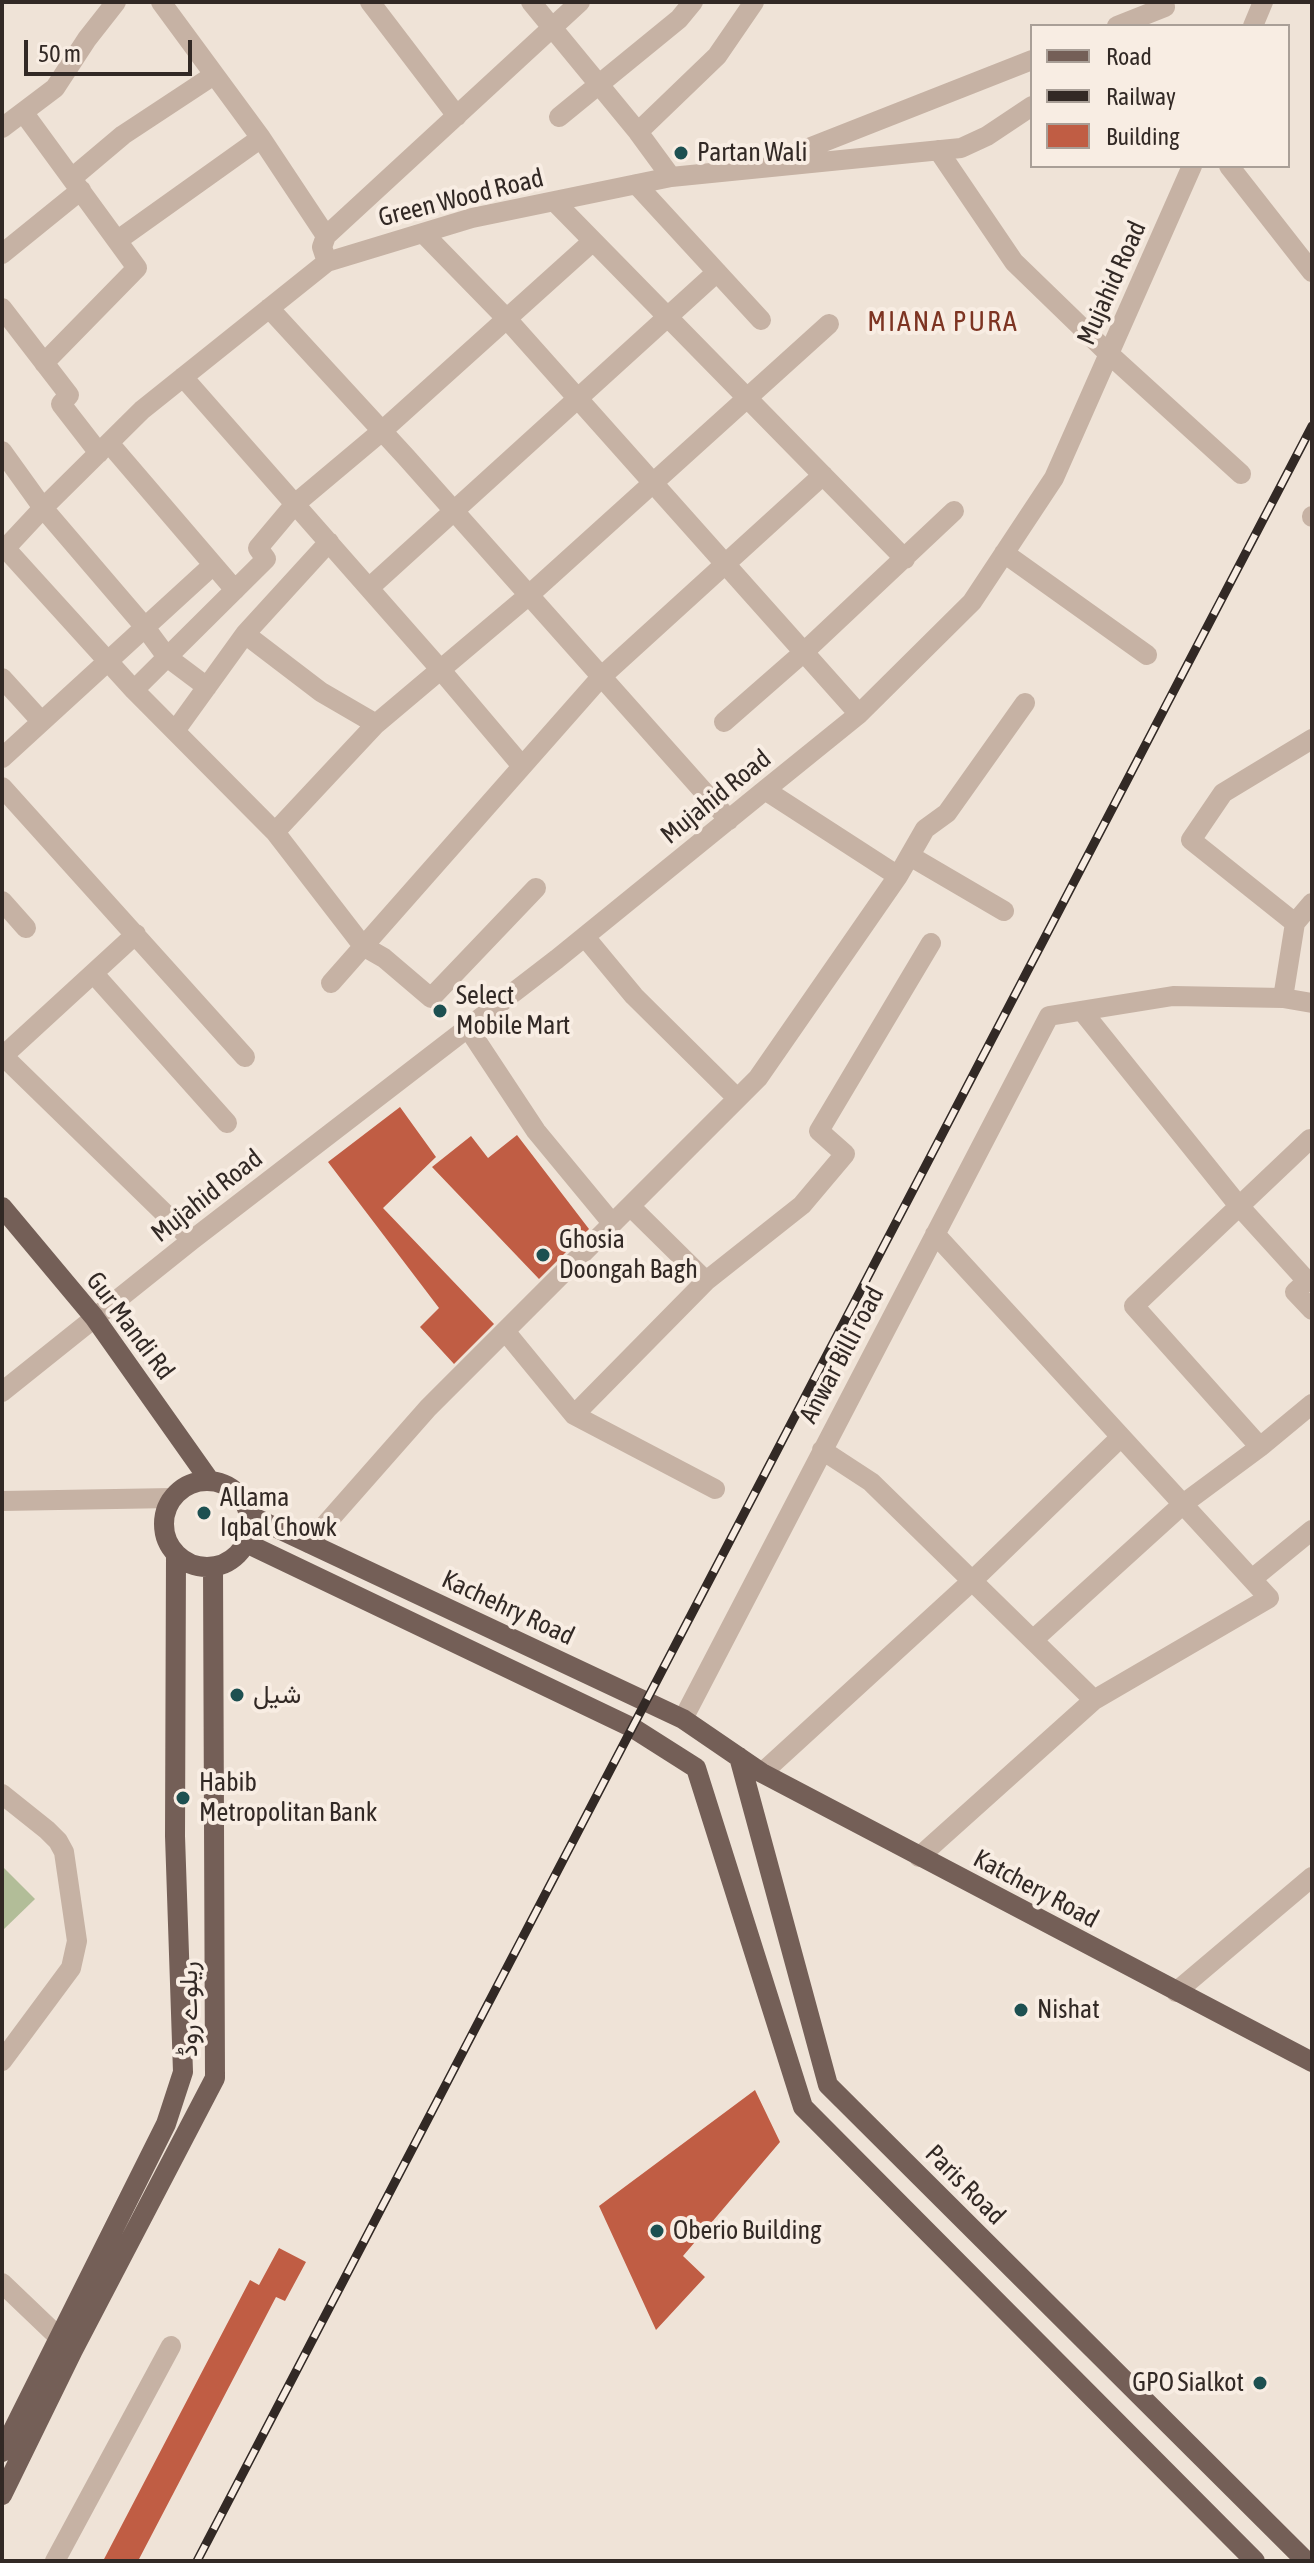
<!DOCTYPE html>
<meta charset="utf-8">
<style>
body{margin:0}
#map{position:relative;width:1314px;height:2563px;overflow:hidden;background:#efe3d7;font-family:"Asap Condensed",sans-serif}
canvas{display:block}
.frame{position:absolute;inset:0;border:4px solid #322925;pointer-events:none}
.legend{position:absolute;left:1030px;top:24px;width:260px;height:144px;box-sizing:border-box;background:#f8ede3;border:2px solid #a99f97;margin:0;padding:10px 14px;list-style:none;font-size:24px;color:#322925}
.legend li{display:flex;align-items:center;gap:16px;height:40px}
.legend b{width:40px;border:2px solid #a99f97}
.scale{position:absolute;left:24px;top:40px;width:168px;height:36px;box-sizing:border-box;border:4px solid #322925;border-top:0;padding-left:10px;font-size:24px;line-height:28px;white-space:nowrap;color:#322925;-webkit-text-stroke:6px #f8ede3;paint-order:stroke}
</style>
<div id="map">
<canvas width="1314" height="2563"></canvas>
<div class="frame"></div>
<ul class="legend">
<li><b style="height:10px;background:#745f57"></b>Road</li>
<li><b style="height:10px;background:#322925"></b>Railway</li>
<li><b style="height:22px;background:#c05d44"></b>Building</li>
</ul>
<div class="scale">50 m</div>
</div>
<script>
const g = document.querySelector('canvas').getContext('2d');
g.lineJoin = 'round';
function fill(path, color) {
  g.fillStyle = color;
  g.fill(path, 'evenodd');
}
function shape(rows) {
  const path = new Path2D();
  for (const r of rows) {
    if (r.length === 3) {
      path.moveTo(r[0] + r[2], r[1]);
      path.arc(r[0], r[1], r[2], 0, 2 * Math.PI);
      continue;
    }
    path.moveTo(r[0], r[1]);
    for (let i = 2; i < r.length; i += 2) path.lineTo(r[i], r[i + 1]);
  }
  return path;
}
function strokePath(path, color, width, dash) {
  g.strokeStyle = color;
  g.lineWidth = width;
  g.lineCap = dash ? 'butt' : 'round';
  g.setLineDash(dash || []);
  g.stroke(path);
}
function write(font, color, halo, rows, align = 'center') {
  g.font = font + ' "Asap Condensed",Vazirmatn,sans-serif';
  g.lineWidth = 8;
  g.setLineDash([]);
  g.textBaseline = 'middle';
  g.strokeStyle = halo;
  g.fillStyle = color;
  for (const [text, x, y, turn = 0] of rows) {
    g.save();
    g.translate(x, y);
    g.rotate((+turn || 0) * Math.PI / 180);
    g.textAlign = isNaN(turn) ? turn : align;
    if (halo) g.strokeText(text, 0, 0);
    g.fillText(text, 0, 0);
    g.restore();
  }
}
fill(shape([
 [2,1866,35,1899,2,1931]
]), '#b2bd98');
fill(shape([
 [400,1107,436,1157,383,1208,494,1324,454,1364,420,1327,439,1308,328,1162],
 [517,1135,589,1229,539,1279,432,1167,471,1136,488,1158],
 [755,2090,780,2142,683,2256,705,2277,656,2330,599,2206],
 [279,2248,306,2262,285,2301,276,2297,138,2561,103,2561,250,2280,259,2285]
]), '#c05d44');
strokePath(shape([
 [161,2,261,138,326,236],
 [370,2,457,116],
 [531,2,638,132,671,177],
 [1117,26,1165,7],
 [1253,26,1263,2],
 [23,112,137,268,44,363],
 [559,117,679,19,693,2],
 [2,128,55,88,87,39,116,2],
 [638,132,717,56,754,2],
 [938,150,1014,262,1109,354,1241,474],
 [783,158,1032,60],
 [1229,166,1312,272],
 [72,178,123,135,214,75],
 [636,184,761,320],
 [554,201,905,559],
 [423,233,506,318,859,714],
 [118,240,261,138],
 [2,254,81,190],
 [327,262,322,247,326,236,580,2],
 [2,308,69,395,61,404,99,453],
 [269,308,406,457,729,820],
 [183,377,440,669,522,766],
 [109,443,235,590],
 [2,451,43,508,144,626,167,657,207,687],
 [1312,516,1312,517],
 [6,549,134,690,275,832,363,946,384,958,431,998,536,888],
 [2,552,43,508,142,410,327,262,472,218,671,177,961,148,987,136,1032,106],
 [1004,553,1147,655],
 [369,588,717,272],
 [245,634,321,692,376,724],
 [2,678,41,721],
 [134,690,266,559,258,548,295,504,382,431,593,241],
 [724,722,804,652,954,511],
 [175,731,245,634,329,542],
 [2,758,213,565],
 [2,787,245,1057],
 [275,832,376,724,529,595,829,324],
 [910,856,1004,911],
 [898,876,925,829,947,813,1025,703],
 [2,901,26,928],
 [1295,923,1191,840,1223,793,1312,739],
 [585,937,634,996,737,1098],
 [94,974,227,1123],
 [331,983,601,677,823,475],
 [1283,998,1295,923,1312,903],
 [1082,1011,1239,1206,1307,1281,1295,1292,1312,1310],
 [468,1028,536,1131,612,1223],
 [2,1055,192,1240],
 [2,1057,136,934],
 [630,1206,706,1281],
 [505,1331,574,1415,715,1489],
 [2,1392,192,1240,557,959,765,790,859,714,972,602,1054,478,1192,166],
 [574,1415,706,1281,802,1205,845,1154,819,1131,931,943],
 [1260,1447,1134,1306,1310,1139,1312,1141],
 [822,1450,871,1482,1094,1700],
 [2,1501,172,1498],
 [309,1543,428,1408,758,1078,898,876,765,790],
 [1252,1579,1312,1530],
 [1033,1640,1183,1504,1260,1447,1312,1404],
 [683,1719,1049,1016,1173,996,1283,998,1312,1003],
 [762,1773,972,1581,1121,1437],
 [2,1794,47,1830,58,1841,64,1852,77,1941,71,1968,2,2061],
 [919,1857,1094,1700,1269,1598,935,1234],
 [1176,1992,1312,1877],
 [2,2283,70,2348],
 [55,2561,171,2346]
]), '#c6b2a4', 20);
strokePath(shape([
 [2,1207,94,1317,210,1481],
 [207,1524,43],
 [249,1515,683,1719,762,1773,1312,2062],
 [246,1543,633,1728,696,1768,803,2107,1255,2561],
 [739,1757,828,2085,1306,2561],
 [2,2452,166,2124,183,2072,175,1836,176,1555],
 [2,2495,73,2350,215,2078,213,1567]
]), '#745f57', 20);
const rail = shape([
 [197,2561,1312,426]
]);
strokePath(rail, '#322925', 9);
strokePath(rail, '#f8ede3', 6, [18]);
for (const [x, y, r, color] of [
 [681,153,8,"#1d5051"],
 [440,1011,8,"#1d5051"],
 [543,1255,8,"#1d5051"],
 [204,1513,8,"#1d5051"],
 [237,1695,8,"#1d5051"],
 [183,1798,8,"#1d5051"],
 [1021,2010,8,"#1d5051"],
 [657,2231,8,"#1d5051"],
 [1260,2383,8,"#1d5051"]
]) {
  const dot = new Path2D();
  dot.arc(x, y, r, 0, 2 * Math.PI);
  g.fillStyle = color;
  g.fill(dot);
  strokePath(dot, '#f8ede3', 3);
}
write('26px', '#322925', '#f8ede3', [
 ["Partan Wali",697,153],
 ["Select",456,996],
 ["Mobile Mart",456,1026],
 ["Ghosia",559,1240],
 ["Doongah Bagh",559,1270],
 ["Allama",220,1498],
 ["Iqbal Chowk",220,1528],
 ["شیل",253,1695],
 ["Habib",199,1783],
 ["Metropolitan Bank",199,1813],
 ["Nishat",1037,2010],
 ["Oberio Building",673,2231],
 ["GPO Sialkot",1244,2383,"right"]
], 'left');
write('26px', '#322925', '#f8ede3', [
 ["Green Wood Road",461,198,-14],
 ["Mujahid Road",1112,283,-66],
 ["Mujahid Road",716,797,-39],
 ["Mujahid Road",207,1196,-38],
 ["Gur Mandi Rd",130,1326,53],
 ["Anwar Billi road",842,1355,-62],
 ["Kachehry Road",508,1608,25],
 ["Katchery Road",1036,1889,28],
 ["ریلوے روڈ",189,2009,-90],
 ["Paris Road",965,2185,45]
]);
g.letterSpacing = '2px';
write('28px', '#7d3422', '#f8ede3', [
 ["MIANA PURA",943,322]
]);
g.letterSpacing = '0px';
</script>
